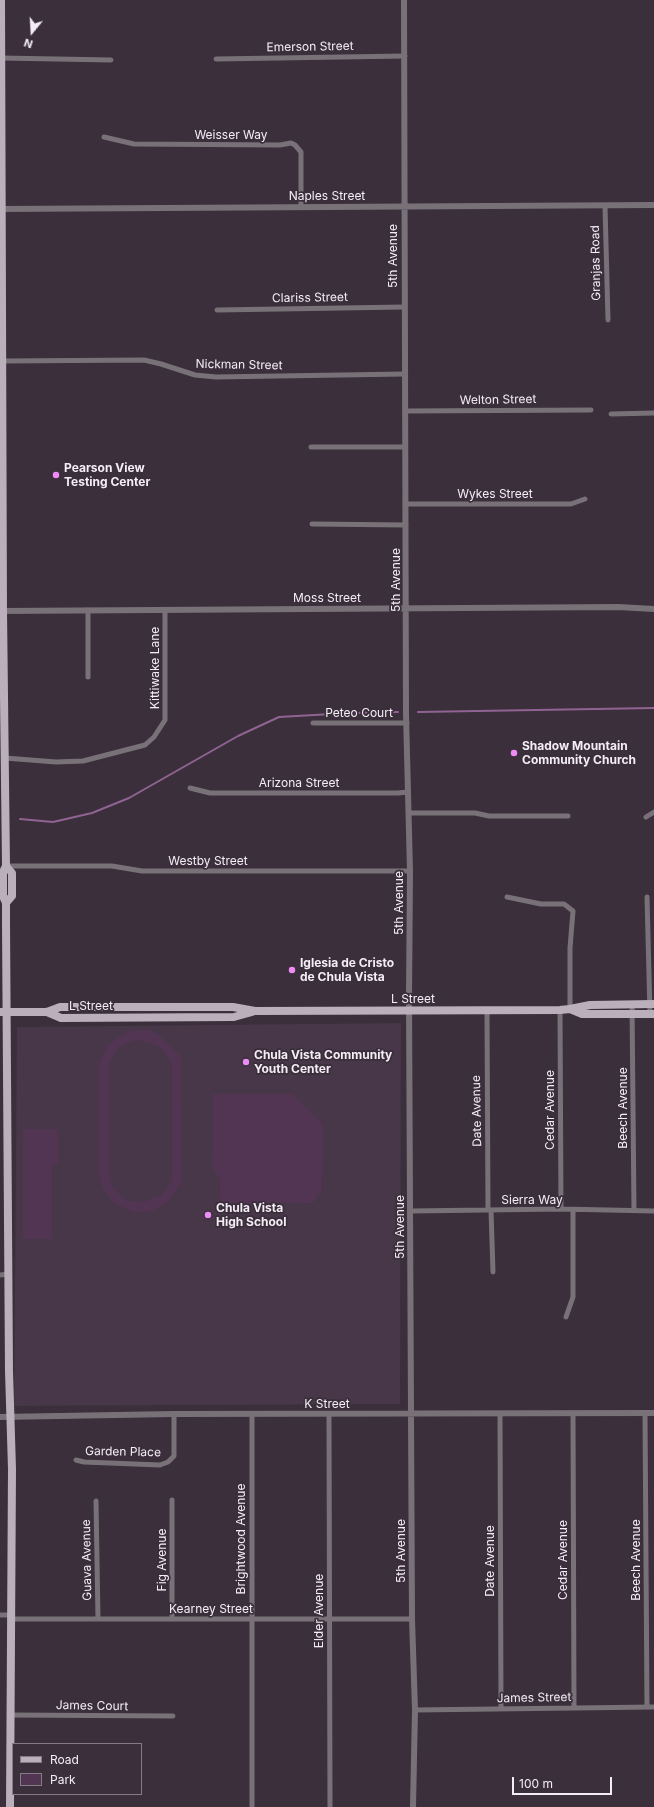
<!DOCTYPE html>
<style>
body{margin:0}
#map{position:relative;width:654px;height:1807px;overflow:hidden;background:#3a2f3b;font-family:Inter,sans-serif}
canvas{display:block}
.legend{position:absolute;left:12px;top:1743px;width:130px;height:52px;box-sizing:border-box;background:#3a2f3b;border:1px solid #857b85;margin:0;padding:5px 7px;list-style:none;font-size:12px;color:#f5edf5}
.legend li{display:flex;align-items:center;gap:8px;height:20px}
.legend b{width:20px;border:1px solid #857b85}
.north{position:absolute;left:12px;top:12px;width:40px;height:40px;-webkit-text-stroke:3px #3a2f3b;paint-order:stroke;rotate:198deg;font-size:11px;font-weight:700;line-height:16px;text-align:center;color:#f5edf5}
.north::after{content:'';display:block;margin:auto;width:14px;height:18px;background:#f5edf5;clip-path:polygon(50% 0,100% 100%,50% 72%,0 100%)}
.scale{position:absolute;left:512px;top:1777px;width:100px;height:18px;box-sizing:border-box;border:2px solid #f5edf5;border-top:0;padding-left:5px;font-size:12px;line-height:14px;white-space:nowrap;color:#f5edf5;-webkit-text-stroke:3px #3a2f3b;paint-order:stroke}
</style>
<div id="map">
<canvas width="654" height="1807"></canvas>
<ul class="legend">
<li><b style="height:5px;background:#bbafbb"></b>Road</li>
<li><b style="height:11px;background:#513553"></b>Park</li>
</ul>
<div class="north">N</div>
<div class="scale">100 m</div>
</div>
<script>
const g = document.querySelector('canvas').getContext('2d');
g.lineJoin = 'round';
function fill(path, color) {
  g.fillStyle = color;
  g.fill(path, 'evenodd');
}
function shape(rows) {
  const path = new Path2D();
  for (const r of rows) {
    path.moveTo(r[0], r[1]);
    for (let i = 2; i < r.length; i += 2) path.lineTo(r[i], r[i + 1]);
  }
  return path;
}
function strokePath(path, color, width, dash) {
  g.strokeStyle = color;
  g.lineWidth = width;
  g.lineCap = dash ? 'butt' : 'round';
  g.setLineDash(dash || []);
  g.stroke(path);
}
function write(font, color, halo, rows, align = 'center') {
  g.font = font + ' Inter,sans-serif';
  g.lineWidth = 3.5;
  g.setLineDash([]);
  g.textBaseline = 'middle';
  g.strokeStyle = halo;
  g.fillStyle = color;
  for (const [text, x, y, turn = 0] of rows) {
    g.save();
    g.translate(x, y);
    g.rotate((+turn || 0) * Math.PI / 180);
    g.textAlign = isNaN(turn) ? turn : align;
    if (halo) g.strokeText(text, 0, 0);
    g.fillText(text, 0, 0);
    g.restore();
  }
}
fill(shape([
 [401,1023,400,1404,14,1406,17,1027]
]), '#473748');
fill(shape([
 [139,1030,149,1030,158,1034,179,1054,181,1059,182,1183,166,1204,153,1211,144,1212,134,1212,115,1204,103,1190,99,1176,99,1064,107,1046,114,1040,130,1031],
 [139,1040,158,1046,170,1060,172,1068,172,1180,160,1196,143,1202,128,1200,121,1196,112,1185,109,1176,109,1066,115,1052,120,1047,132,1041],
 [213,1094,293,1094,323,1124,322,1190,313,1203,224,1204,219,1199,220,1179,212,1169],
 [23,1129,58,1129,58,1165,52,1165,52,1239,23,1239]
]), '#513553');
strokePath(shape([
 [418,712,654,708],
 [20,819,53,822,92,813,129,798,238,736,279,717,350,713,398,712]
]), '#906393', 2);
strokePath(shape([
 [1,58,111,60],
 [216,59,405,56],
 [104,137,134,144,280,145,291,143,295,145,301,152,301,207],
 [605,206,608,320],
 [217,310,404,307],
 [4,361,144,360,161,364,195,375,216,377,404,374],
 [405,411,591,410],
 [611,414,654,413],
 [311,447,405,447],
 [405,504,571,504,585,499],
 [312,524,406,525],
 [88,610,88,677],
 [313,723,407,723],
 [5,758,56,762,83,761,145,745,154,737,165,720,165,610],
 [190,788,210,793,398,793,408,792],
 [410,813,475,813,489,816,568,816],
 [646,817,654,812],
 [6,866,112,866,142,871,410,871],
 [507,897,541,904,564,904,573,911,570,948,570,1009],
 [647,897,650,1014],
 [632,1004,634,1211],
 [560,1010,561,1209],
 [487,1011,488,1210],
 [491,1210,493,1272],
 [411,1211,561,1209,654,1211],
 [0,1275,9,1274],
 [566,1317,573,1297,573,1210],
 [573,1413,574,1707],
 [645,1413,647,1707],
 [500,1414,501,1708],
 [329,1415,330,1807],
 [76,1460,84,1462,160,1465,168,1462,174,1456,174,1414],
 [172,1500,172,1619],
 [96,1501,98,1619],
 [0,1615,11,1615],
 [10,1619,412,1619],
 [415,1710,654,1707],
 [11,1715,173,1716],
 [252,1807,252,1415]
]), '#787278', 5);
strokePath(shape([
 [404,0,406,714,410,871,409,998,412,1619,415,1710,413,1807],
 [0,209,654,205],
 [0,611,618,607,654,609],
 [0,1417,174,1414,654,1413]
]), '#787278', 6);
strokePath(shape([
 [1,0,3,611,6,866,3,872,3,896,6,903,6,924,9,1371,12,1469,10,1807],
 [6,903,12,896,12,873,6,866],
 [570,1009,582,1014,654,1014],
 [0,1012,47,1012,60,1007,233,1007,255,1011,560,1010,570,1009,590,1005,654,1004],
 [47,1012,61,1018,234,1017,252,1012]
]), '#bbafbb', 8);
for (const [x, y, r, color] of [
 [56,475,4,"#ef8bf6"],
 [514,753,4,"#ef8bf6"],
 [292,970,4,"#ef8bf6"],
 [246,1062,4,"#ef8bf6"],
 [208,1215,4,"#ef8bf6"]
]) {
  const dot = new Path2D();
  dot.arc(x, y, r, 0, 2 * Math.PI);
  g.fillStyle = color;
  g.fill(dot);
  strokePath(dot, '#3a2f3b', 1.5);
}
write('12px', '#f5edf5', '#3a2f3b', [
 ["Emerson Street",310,47,-1],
 ["Weisser Way",231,135],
 ["Naples Street",327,196],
 ["5th Avenue",393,256,-90],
 ["Granjas Road",596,263,-91],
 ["Clariss Street",310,298,-1],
 ["Nickman Street",239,365,1],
 ["Welton Street",498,400,-1],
 ["Wykes Street",495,494],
 ["5th Avenue",396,580,-90],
 ["Moss Street",327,598],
 ["Kittiwake Lane",155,668,-90],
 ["Peteo Court",359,713],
 ["Arizona Street",299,783],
 ["Westby Street",208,861],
 ["5th Avenue",399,903,-90],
 ["L Street",413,999],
 ["L Street",91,1006],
 ["Beech Avenue",623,1108,-90],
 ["Cedar Avenue",550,1110,-90],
 ["Date Avenue",477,1111,-91],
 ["Sierra Way",532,1200],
 ["5th Avenue",400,1227,-90],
 ["K Street",327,1404],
 ["Garden Place",123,1452,1],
 ["Brightwood Avenue",241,1539,-90],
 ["5th Avenue",401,1551,-90],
 ["Guava Avenue",87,1560,-91],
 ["Fig Avenue",162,1560,-90],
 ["Cedar Avenue",563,1560,-90],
 ["Beech Avenue",636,1560,-90],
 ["Date Avenue",490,1561,-90],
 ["Kearney Street",211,1609],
 ["Elder Avenue",319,1611,-90],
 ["James Street",534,1698,-1],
 ["James Court",92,1706,1]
]);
write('bold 12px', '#f5edf5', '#3a2f3b', [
 ["Pearson View",64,468],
 ["Testing Center",64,482],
 ["Shadow Mountain",522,746],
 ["Community Church",522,760],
 ["Iglesia de Cristo",300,963],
 ["de Chula Vista",300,977],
 ["Chula Vista Community",254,1055],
 ["Youth Center",254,1069],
 ["Chula Vista",216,1208],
 ["High School",216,1222]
], 'left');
</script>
